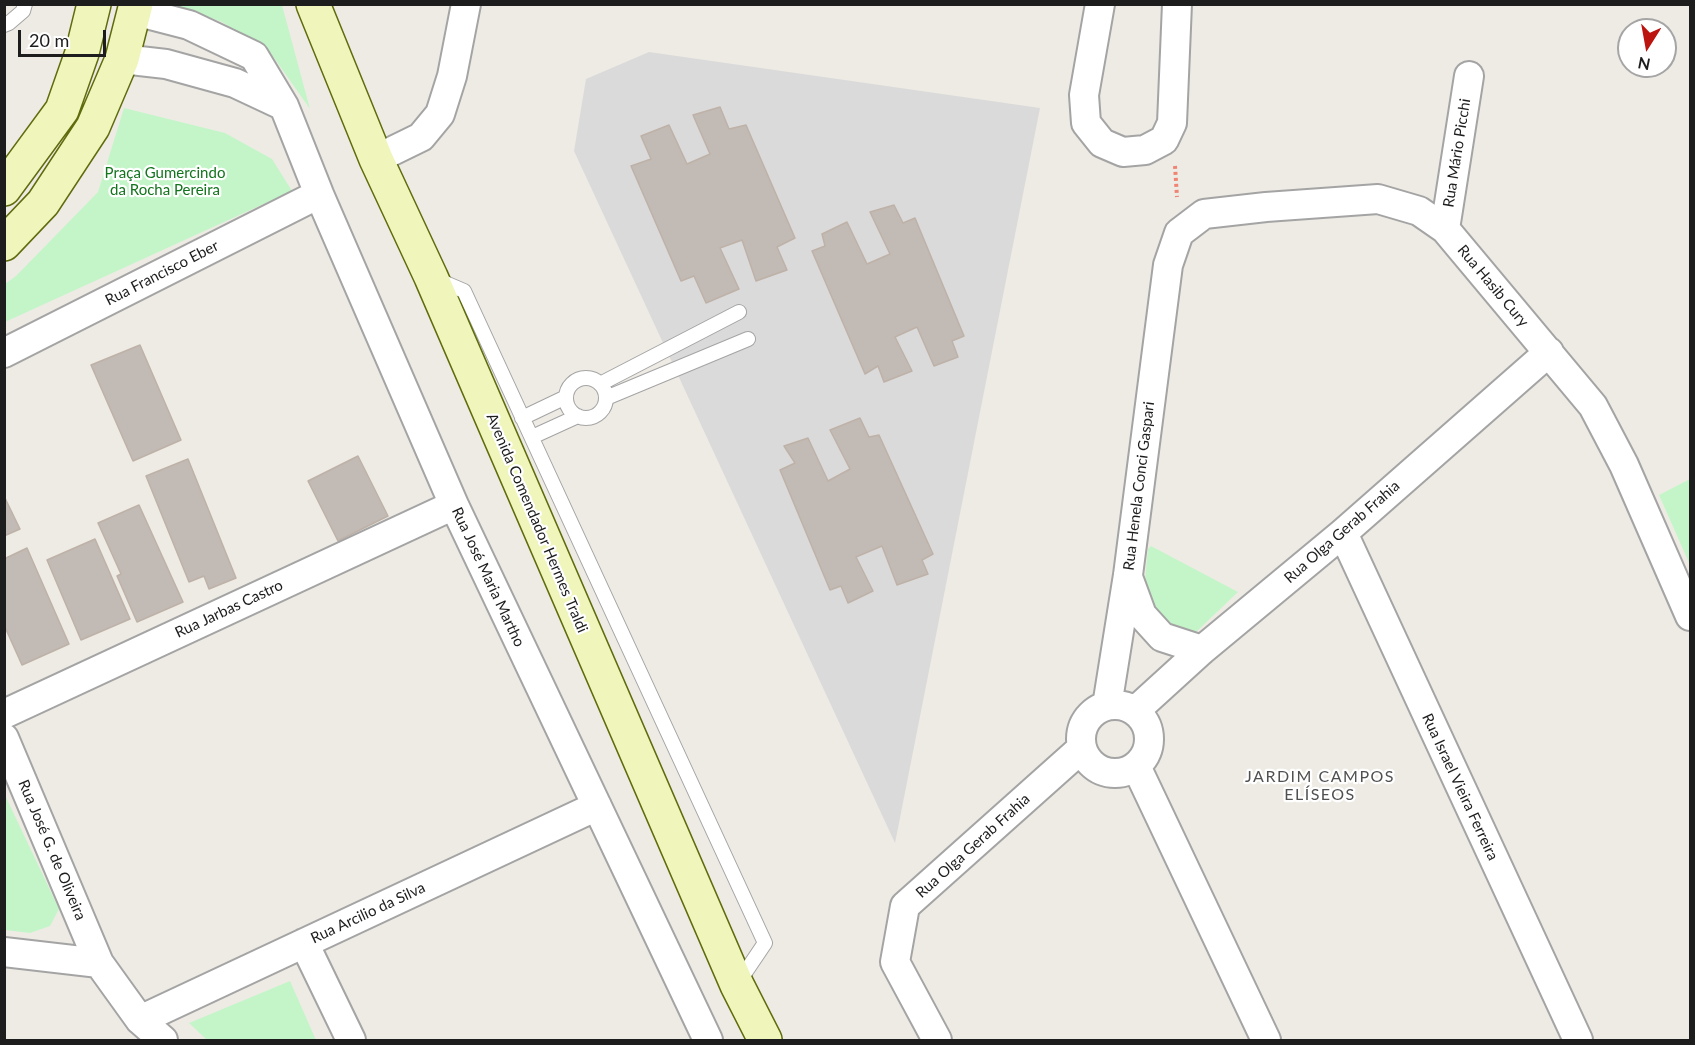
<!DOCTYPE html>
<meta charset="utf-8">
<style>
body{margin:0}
#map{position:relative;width:1695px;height:1045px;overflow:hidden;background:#eeebe4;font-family:Lato,sans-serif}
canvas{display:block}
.frame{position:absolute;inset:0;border:6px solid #1d1d1d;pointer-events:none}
.north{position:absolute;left:1617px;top:18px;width:60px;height:60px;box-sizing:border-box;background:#fff;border:2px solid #a5a5a5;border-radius:50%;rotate:191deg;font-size:16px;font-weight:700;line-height:24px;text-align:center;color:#1d1d1d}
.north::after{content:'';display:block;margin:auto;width:21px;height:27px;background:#bc140f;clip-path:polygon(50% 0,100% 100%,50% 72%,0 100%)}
.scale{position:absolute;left:18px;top:30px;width:88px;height:27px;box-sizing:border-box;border:3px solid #1d1d1d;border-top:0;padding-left:8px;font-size:18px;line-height:21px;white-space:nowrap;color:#1d1d1d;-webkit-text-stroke:4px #fff;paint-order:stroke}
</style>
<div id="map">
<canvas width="1695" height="1045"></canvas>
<div class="frame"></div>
<div class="north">N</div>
<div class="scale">20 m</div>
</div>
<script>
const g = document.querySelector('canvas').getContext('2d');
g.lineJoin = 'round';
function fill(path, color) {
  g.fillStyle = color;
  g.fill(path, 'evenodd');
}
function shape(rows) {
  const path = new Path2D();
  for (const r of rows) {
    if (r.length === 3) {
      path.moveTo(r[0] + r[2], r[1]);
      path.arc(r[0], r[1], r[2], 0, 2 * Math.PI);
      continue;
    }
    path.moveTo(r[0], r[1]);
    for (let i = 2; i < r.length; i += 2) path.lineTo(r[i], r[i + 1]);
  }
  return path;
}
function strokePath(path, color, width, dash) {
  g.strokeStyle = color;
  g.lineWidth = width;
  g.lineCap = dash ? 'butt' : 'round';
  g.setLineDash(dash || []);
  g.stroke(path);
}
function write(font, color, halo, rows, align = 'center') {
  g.font = font + ' Lato,sans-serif';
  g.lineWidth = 4.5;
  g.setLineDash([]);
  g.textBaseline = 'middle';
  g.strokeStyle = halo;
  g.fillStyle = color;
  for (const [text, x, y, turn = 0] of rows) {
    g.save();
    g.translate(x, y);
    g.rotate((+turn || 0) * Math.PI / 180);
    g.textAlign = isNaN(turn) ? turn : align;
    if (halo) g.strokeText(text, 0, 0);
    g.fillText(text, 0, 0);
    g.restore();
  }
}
fill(shape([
 [649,52,1040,108,895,843,574,151,586,79]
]), '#dbdada');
fill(shape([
 [179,5,282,5,310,109,272,55,222,22,180,7],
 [124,108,225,133,272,159,292,191,5,322,5,284,16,276,98,192],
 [1690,479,1690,565,1659,495],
 [1151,546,1238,592,1195,633,1180,635,1143,600,1148,549],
 [4,793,59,909,50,926,30,933,5,930],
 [290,981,316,1040,207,1040,189,1023]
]), '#c4f5c9');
const building = shape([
 [720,107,729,129,746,125,795,238,777,247,787,270,756,281,742,240,720,248,739,289,706,303,694,276,681,281,631,166,651,159,641,136,669,125,687,164,710,154,693,115,720,107],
 [894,205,903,223,915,218,964,336,952,341,958,357,934,366,917,327,895,337,912,371,884,382,878,366,865,374,812,251,825,246,822,234,847,222,867,264,890,254,870,212,894,205],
 [140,345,181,440,133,461,91,365,140,345],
 [860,418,869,437,879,435,933,554,922,560,928,574,897,585,882,546,856,557,873,591,848,603,841,586,830,590,780,470,795,463,784,446,808,438,828,481,850,469,830,430,860,418],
 [358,456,388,516,338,541,308,481,358,456],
 [188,459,236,578,209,589,204,576,189,582,146,476,188,459],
 [4,496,20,529,4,536,4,496],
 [139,505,183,602,137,622,117,576,121,574,98,523,139,505],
 [95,539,130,619,81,640,47,560,95,539],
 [27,548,69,644,22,665,4,625,4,559,27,548]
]);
fill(building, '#c2bab4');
strokePath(building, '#beb2a8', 1.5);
const lane = shape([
 [4,25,9,23,23,11,25,4],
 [436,279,464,291,765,943,738,983],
 [586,398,20],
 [600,384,739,312],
 [606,398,748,339],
 [522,418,566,397],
 [532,437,578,416]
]);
const street = shape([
 [1100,4,1084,95,1086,123,1102,143,1123,152,1145,150,1164,140,1172,123,1177,4],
 [135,11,189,25,254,56,284,106,319,194,454,505,708,1040],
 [122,59,166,64,235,83,284,106],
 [376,159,421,137,440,114,452,76,466,4],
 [1445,229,1469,76],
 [4,353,319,194],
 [1343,533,1578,1040],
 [1128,577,1142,615,1162,637,1202,650],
 [1115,739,34],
 [1107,706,1128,575,1168,265,1179,233,1204,214,1266,207,1378,199,1419,211,1445,229,1593,406,1624,465,1690,616],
 [1135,711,1202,650,1343,533,1549,352],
 [4,714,454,505],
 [4,738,99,963],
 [1136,766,1266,1040],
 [304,943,351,1040],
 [4,952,99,963,140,1020,163,1040],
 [140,1020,597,806],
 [937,1040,895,962,905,906,1082,748]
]);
const secondary = shape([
 [313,4,376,159,431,277,737,985,765,1040],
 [4,189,62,110,82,53,94,4],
 [4,244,43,203,93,127,122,59,136,4]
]);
strokePath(lane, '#a4a4a4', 16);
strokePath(street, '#a4a4a4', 32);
strokePath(secondary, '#5f6c0d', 36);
strokePath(shape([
 [1175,166,1177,197]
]), '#ef8474', 4, [3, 3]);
strokePath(lane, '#fff', 14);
strokePath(street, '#fff', 28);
strokePath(secondary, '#f0f5bb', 33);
write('15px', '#1d1d1d', '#fff', [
 ["Rua Mário Picchi",1457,153,-81],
 ["Rua Francisco Eber",162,273,-27],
 ["Rua Hasib Cury",1493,286,50],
 ["Rua Henela Conci Gaspari",1139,486,-83],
 ["Avenida Comendador Hermes Traldi",537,523,67],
 ["Rua Olga Gerab Frahia",1342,532,-41],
 ["Rua José Maria Martho",488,577,65],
 ["Rua Jarbas Castro",229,609,-25],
 ["Rua Israel Vieira Ferreira",1460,787,65],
 ["Rua Olga Gerab Frahia",973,846,-42],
 ["Rua José G. de Oliveira",52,850,67],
 ["Rua Arcilio da Silva",368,913,-25]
]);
write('15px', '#13741e', '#fff', [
 ["Praça Gumercindo",165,173],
 ["da Rocha Pereira",165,190]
]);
g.letterSpacing = '1.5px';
write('16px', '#505050', '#fff', [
 ["JARDIM CAMPOS",1320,777],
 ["ELÍSEOS",1320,795]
]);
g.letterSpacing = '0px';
</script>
